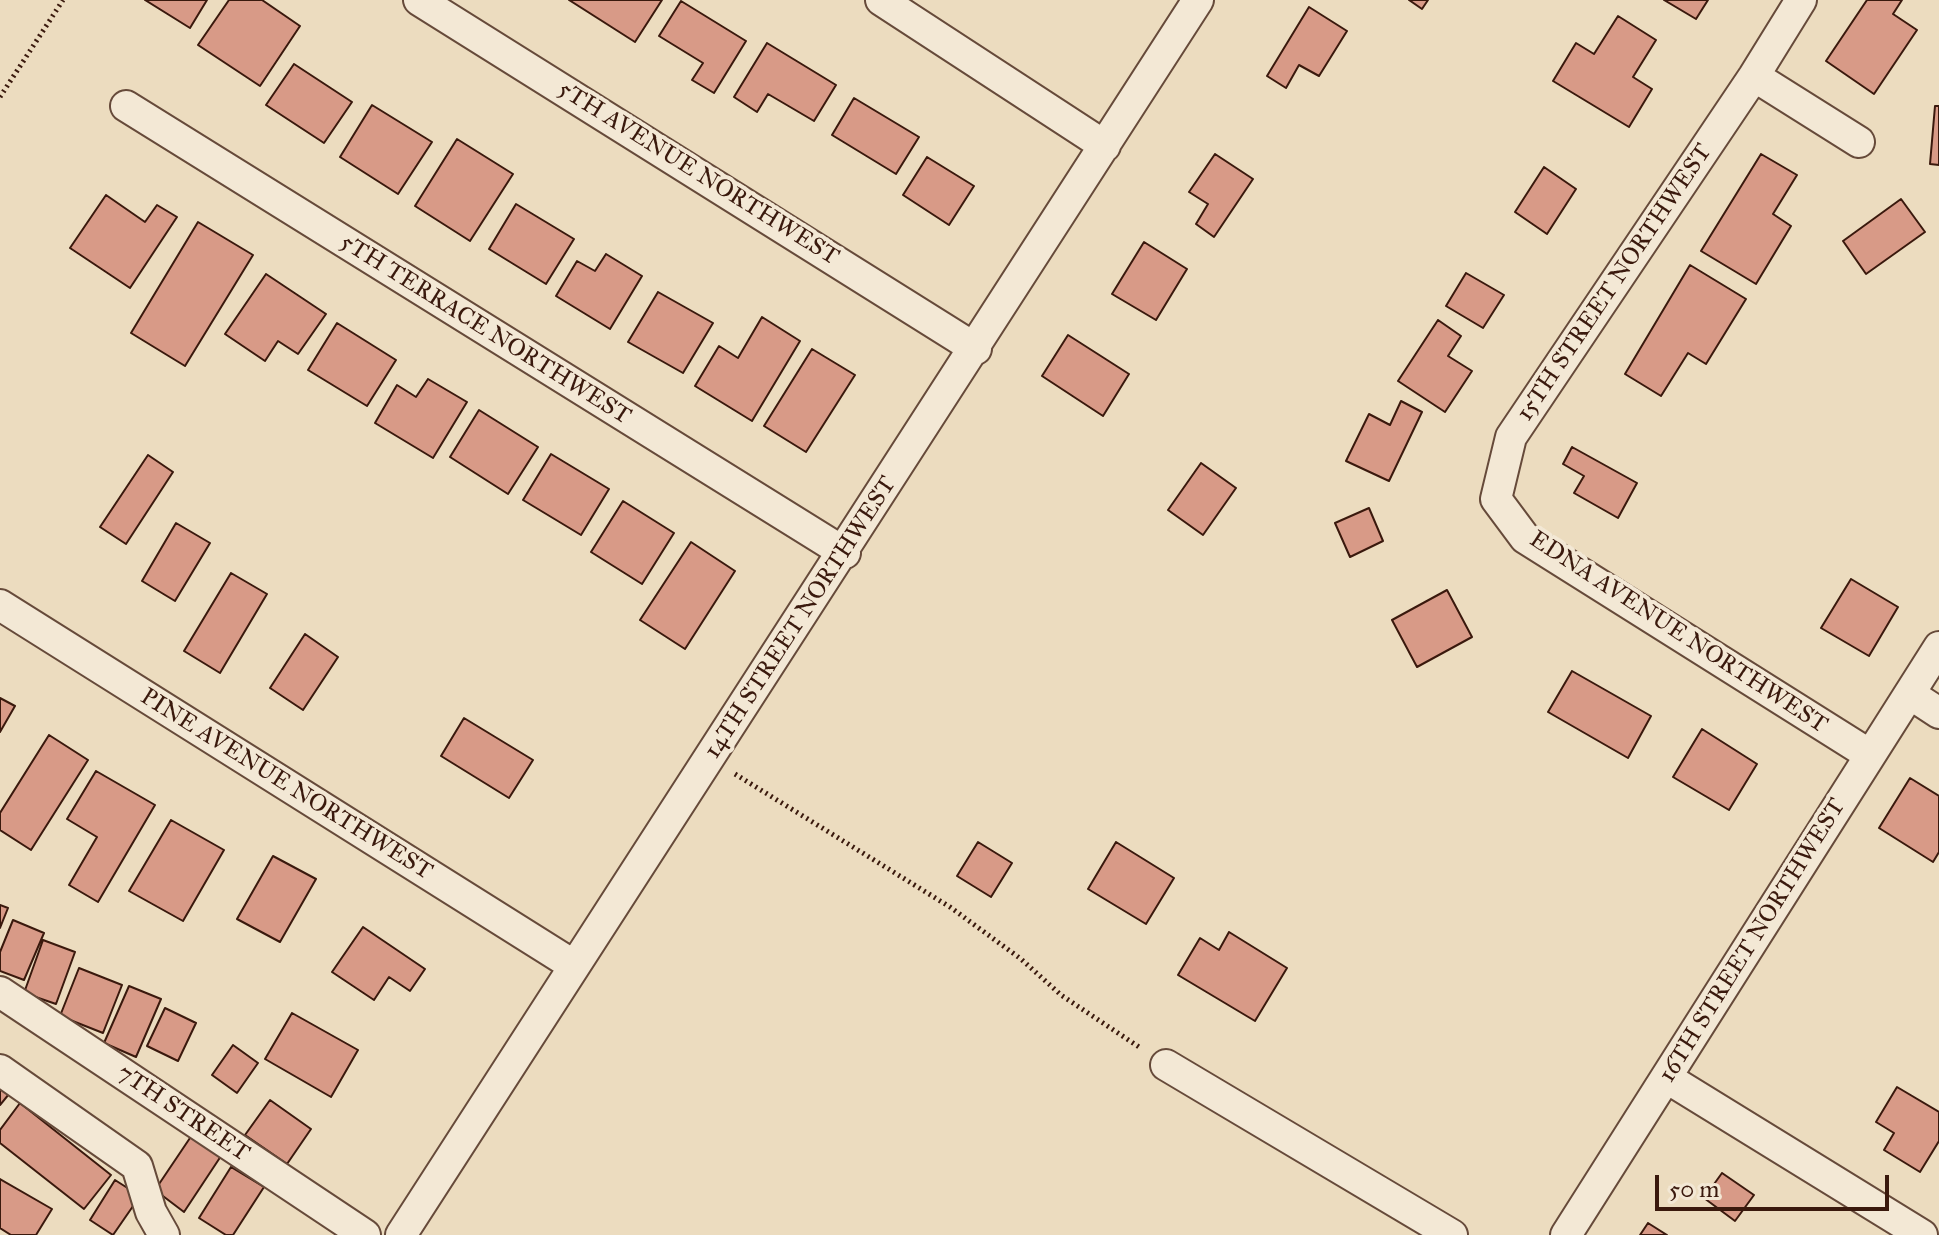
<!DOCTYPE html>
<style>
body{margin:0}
#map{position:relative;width:1939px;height:1235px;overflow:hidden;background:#ecdcbf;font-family:"IM FELL Great Primer",serif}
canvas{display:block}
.scale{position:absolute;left:1655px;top:1175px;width:234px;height:36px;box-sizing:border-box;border:4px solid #3a190d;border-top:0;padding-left:10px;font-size:24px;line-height:28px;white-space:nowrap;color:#3a190d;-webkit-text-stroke:6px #f3e8d5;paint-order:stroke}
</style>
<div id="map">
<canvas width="1939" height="1235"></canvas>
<div class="scale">50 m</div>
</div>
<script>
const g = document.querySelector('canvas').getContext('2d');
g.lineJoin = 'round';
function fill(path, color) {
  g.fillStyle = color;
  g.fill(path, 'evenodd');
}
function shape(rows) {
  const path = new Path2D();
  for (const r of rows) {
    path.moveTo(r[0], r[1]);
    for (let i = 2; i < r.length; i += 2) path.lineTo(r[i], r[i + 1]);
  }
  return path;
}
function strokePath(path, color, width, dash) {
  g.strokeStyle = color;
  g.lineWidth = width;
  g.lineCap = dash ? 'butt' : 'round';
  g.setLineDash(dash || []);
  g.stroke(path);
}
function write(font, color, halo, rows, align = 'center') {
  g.font = font + ' "IM FELL Great Primer",serif';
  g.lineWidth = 8;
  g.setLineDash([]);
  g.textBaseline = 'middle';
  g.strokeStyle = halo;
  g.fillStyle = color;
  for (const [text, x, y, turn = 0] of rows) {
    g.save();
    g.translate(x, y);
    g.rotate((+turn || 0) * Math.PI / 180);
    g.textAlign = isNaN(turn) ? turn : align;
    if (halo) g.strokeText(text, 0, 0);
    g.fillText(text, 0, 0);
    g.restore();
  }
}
const building = shape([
 [145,0,207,0,190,28,145,0],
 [229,0,262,0,300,26,260,86,198,45,229,0],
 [569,0,662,0,635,42,569,0],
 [1409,0,1428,0,1422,9,1409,0],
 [1664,0,1708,0,1696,19,1664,0],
 [1867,0,1902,0,1893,14,1917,30,1874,94,1826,61,1867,0],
 [681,1,746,41,714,93,692,80,703,63,659,36,681,1],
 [1309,7,1347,31,1319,76,1299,65,1286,88,1267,76,1309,7],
 [1618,16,1656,40,1633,77,1652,89,1629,127,1553,81,1576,43,1594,54,1618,16],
 [767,43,836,85,814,121,768,94,757,112,734,97,767,43],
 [294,64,352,102,324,143,266,105,294,64],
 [854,98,919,137,896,174,832,135,854,98],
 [372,105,432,142,398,194,340,157,372,105],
 [1935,106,1939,106,1939,165,1930,164,1935,106],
 [457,139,513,174,470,241,415,206,457,139],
 [1215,154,1253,179,1214,237,1196,224,1208,204,1189,192,1215,154],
 [1761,154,1797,175,1773,214,1791,226,1756,284,1701,251,1761,154],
 [927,157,974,186,949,225,903,195,927,157],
 [1544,167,1576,189,1547,234,1515,212,1544,167],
 [106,195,145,222,157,205,177,217,130,288,70,248,106,195],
 [1901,199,1925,232,1866,274,1843,241,1901,199],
 [516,204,574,239,546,284,489,249,516,204],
 [198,222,253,255,185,366,131,333,198,222],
 [1144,242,1187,269,1156,320,1112,294,1144,242],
 [606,254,642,276,610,329,556,296,577,261,595,271,606,254],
 [1690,265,1746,299,1706,364,1688,353,1661,396,1625,374,1690,265],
 [1466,273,1504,295,1483,328,1446,306,1466,273],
 [266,274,326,314,298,354,278,341,265,361,225,334,266,274],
 [658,292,713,323,683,373,628,342,658,292],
 [762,317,800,341,752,421,695,386,719,346,738,358,762,317],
 [1438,320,1461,336,1448,356,1472,371,1445,412,1398,381,1438,320],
 [337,323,396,360,367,406,308,370,337,323],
 [1068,335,1129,374,1103,416,1042,376,1068,335],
 [812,349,855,375,806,452,764,426,812,349],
 [428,379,467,402,433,458,375,423,397,385,416,397,428,379],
 [1401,401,1422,412,1389,481,1346,461,1369,414,1390,425,1401,401],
 [479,410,538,447,508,494,450,457,479,410],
 [1572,447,1637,483,1618,518,1574,493,1584,476,1563,464,1572,447],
 [551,454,609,489,581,535,523,500,551,454],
 [148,455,173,472,126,544,100,527,148,455],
 [1201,463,1236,488,1203,535,1168,510,1201,463],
 [623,501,674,533,642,584,591,552,623,501],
 [1369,508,1383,541,1350,557,1335,523,1369,508],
 [176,523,210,543,175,601,142,581,176,523],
 [691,542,735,571,685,649,640,620,691,542],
 [231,573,267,594,220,673,184,651,231,573],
 [1851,579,1898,607,1869,656,1821,628,1851,579],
 [1447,590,1472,637,1417,667,1392,620,1447,590],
 [305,634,338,657,303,710,270,688,305,634],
 [1572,671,1651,716,1628,758,1548,712,1572,671],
 [0,698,15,706,0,732,0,698],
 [464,718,533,760,509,798,441,756,464,718],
 [1702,729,1757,764,1729,810,1673,777,1702,729],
 [49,735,88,760,31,850,0,830,0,813,49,735],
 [96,771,155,805,98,902,69,885,97,837,67,819,96,771],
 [1910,778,1939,796,1939,852,1933,862,1879,828,1910,778],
 [171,820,224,850,183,921,129,891,171,820],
 [978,842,1012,863,991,897,957,876,978,842],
 [1116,842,1174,878,1146,924,1088,889,1116,842],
 [273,856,316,879,280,942,237,919,273,856],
 [0,905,8,908,0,928,0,905],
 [13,920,44,933,24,980,0,971,0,952,13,920],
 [363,927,425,969,410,991,389,977,374,1000,332,972,363,927],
 [1229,932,1287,968,1255,1021,1178,975,1200,938,1219,950,1229,932],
 [43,940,75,952,56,1004,24,993,43,940],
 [79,968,122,985,103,1033,60,1016,79,968],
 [129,986,161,999,136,1057,104,1043,129,986],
 [165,1008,196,1023,178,1061,147,1046,165,1008],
 [292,1013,358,1050,331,1097,265,1059,292,1013],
 [233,1045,258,1063,237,1093,212,1075,233,1045],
 [0,1087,9,1094,0,1105,0,1087],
 [1897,1087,1939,1112,1939,1141,1920,1172,1884,1150,1894,1133,1876,1122,1897,1087],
 [270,1100,311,1129,287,1164,245,1135,270,1100],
 [20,1103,111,1175,84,1209,0,1143,0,1130,20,1103],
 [194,1132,223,1153,184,1212,155,1190,194,1132],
 [231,1167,264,1187,233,1235,226,1235,199,1218,231,1167],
 [1722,1173,1754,1195,1735,1221,1704,1198,1722,1173],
 [0,1179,52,1209,36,1235,11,1235,0,1228,0,1179],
 [115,1180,140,1196,113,1235,90,1220,115,1180],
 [1648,1223,1667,1235,1640,1235,1648,1223]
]);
fill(building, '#d89a87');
strokePath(building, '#3a190d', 2);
const minor = shape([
 [419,0,976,349],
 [881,0,1105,146],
 [1801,0,1754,76,1511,437,1496,499,1525,538,1870,755],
 [1754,76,1859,142],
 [126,106,845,553],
 [0,605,573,965],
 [1910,694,1939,713],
 [0,992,365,1235],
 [1166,1065,1452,1235],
 [0,1070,137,1166,151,1212,164,1235],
 [1667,1078,1922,1235],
 [401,1235,1198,0],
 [1566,1235,1939,647]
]);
strokePath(minor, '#664a3a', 34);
strokePath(shape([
 [0,97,63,0],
 [735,774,950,907,1021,959,1061,995,1142,1049]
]), '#3a190d', 5, [2, 4]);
strokePath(minor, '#f3e8d5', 30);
write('24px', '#3a190d', '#f3e8d5', [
 ["5TH AVENUE NORTHWEST",698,174,32],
 ["15TH STREET NORTHWEST",1615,283,-56],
 ["5TH TERRACE NORTHWEST",485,330,32],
 ["14TH STREET NORTHWEST",801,618,-57],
 ["EDNA AVENUE NORTHWEST",1678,633,33],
 ["PINE AVENUE NORTHWEST",286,785,32],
 ["16TH STREET NORTHWEST",1753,941,-58],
 ["7TH STREET",183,1114,34]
]);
</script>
